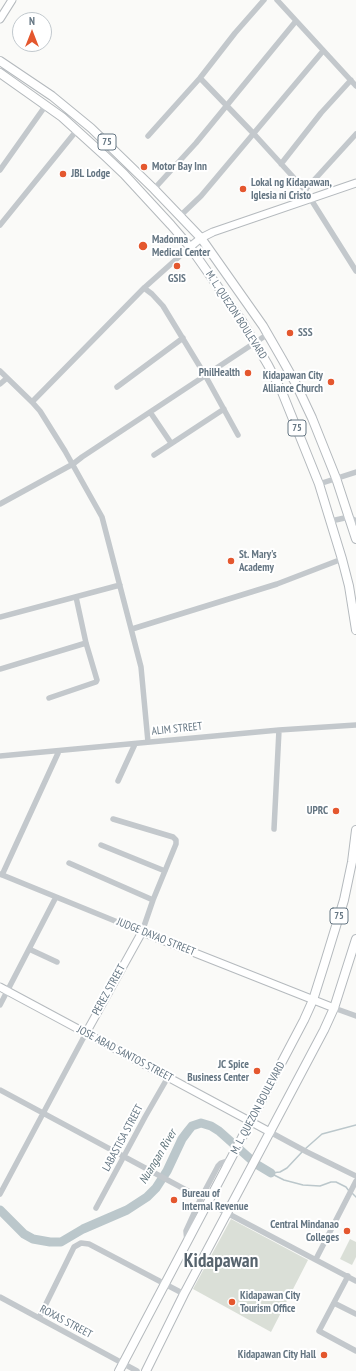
<!DOCTYPE html>
<style>
body{margin:0}
#map{position:relative;width:356px;height:1371px;overflow:hidden;background:#fafaf8;font-family:"PT Sans Narrow",sans-serif}
canvas{display:block}
.north{position:absolute;left:12px;top:12px;width:40px;height:40px;box-sizing:border-box;background:#fff;border:1px solid #c1c8cd;border-radius:50%;rotate:0deg;font-size:11px;font-weight:700;line-height:16px;text-align:center;color:#657683}
.north::after{content:'';display:block;margin:auto;width:14px;height:18px;background:#e4572e;clip-path:polygon(50% 0,100% 100%,50% 72%,0 100%)}
</style>
<div id="map">
<canvas width="356" height="1371"></canvas>
<div class="north">N</div>
</div>
<script>
const g = document.querySelector('canvas').getContext('2d');
g.lineJoin = 'round';
function fill(path, color) {
  g.fillStyle = color;
  g.fill(path, 'evenodd');
}
function shape(rows) {
  const path = new Path2D();
  for (const r of rows) {
    path.moveTo(r[0], r[1]);
    for (let i = 2; i < r.length; i += 2) path.lineTo(r[i], r[i + 1]);
  }
  return path;
}
function strokePath(path, color, width, dash) {
  g.strokeStyle = color;
  g.lineWidth = width;
  g.lineCap = dash ? 'butt' : 'round';
  g.setLineDash(dash || []);
  g.stroke(path);
}
function write(font, color, halo, rows, align = 'center') {
  g.font = font + ' "PT Sans Narrow",sans-serif';
  g.lineWidth = 4;
  g.setLineDash([]);
  g.textBaseline = 'middle';
  g.strokeStyle = halo;
  g.fillStyle = color;
  for (const [text, x, y, turn = 0] of rows) {
    g.save();
    g.translate(x, y);
    g.rotate((+turn || 0) * Math.PI / 180);
    g.textAlign = isNaN(turn) ? turn : align;
    if (halo) g.strokeText(text, 0, 0);
    g.fillText(text, 0, 0);
    g.restore();
  }
}
fill(shape([
 [231,1219,308,1260,271,1332,193,1289],
 [350,1239,356,1242,356,1257,352,1265,340,1259]
]), '#dadfd7');
strokePath(shape([
 [305,1149,322,1134,356,1125],
 [271,1173,280,1172,287,1168,302,1152],
 [272,1174,284,1180,303,1185,320,1186,331,1182,336,1182,346,1187,349,1191],
 [352,1193,356,1197]
]), '#bbc7cb', 1.5);
strokePath(shape([
 [0,1210,24,1234,33,1239,50,1242,61,1242,83,1229,127,1210,147,1197,156,1188,167,1171,182,1139,188,1131,192,1126,201,1123,211,1126,219,1131,256,1164,271,1173]
]), '#bbc7cb', 9);
const major = shape([
 [0,19,12,0],
 [190,247,201,238,213,232,356,183],
 [0,987,270,1132],
 [86,1033,142,932,334,1008]
]);
const highway = shape([
 [0,61,52,96,91,128,154,189,201,238,263,326,282,359,296,384,312,418,336,478,356,539],
 [0,73,62,117,105,156,124,174,171,225,190,247,242,321,268,365,282,392,319,484,342,559,349,586,356,630],
 [119,1371,304,1020,313,1000,325,962,344,900,352,862,356,830],
 [146,1371,184,1294,324,1030,334,1008,356,939]
]);
strokePath(major, '#b5babe', 9);
strokePath(highway, '#b4b9bd', 10);
strokePath(shape([
 [277,0,356,86],
 [200,78,254,134,305,190,356,271],
 [148,136,200,78,235,33,264,0],
 [281,164,321,113,351,80],
 [0,170,46,105],
 [154,189,196,143,296,21],
 [305,190,356,134],
 [180,216,201,196,323,51],
 [0,225,77,130],
 [144,288,152,294,163,306,205,375,238,435],
 [0,371,32,402,144,288,190,247],
 [0,384,7,378],
 [117,387,183,338],
 [32,402,40,411,65,451,102,517,141,667,148,742],
 [150,412,171,443],
 [154,455,224,409],
 [319,484,356,472],
 [0,504,73,464,82,457,268,334],
 [331,521,349,517,356,521],
 [0,617,120,585],
 [132,629,277,584,342,559],
 [0,669,86,643],
 [49,698,96,682,97,680,86,643,76,597],
 [0,756,279,730,356,725],
 [118,781,135,744],
 [274,829,279,730],
 [101,845,165,871],
 [69,863,153,900],
 [0,874,142,932,153,900,176,844,176,840,173,837,113,819],
 [2,875,59,751],
 [29,949,57,962],
 [0,1005,56,897],
 [334,1008,356,1016],
 [0,1090,201,1198],
 [270,1132,307,1152,356,1176],
 [0,1194,86,1033],
 [208,1203,356,1281],
 [96,1208,145,1117,168,1077],
 [187,1242,186,1231,201,1198,218,1166,221,1163,230,1160],
 [316,1259,356,1181],
 [348,1276,319,1331,356,1351],
 [0,1297,137,1371],
 [334,1303,356,1314],
 [39,1318,74,1247,81,1243,89,1244,184,1294]
]), '#c3c8cc', 5.5);
strokePath(major, '#fff', 7);
strokePath(highway, '#fff', 8);
for (const [x, y, r, color] of [
 [144,167,4,"#e4572e"],
 [63,174,4,"#e4572e"],
 [243,189,4,"#e4572e"],
 [143,246,5,"#e4572e"],
 [177,266,4,"#e4572e"],
 [290,333,4,"#e4572e"],
 [248,373,4,"#e4572e"],
 [331,382,4,"#e4572e"],
 [231,561,4,"#e4572e"],
 [336,811,4,"#e4572e"],
 [257,1071,4,"#e4572e"],
 [174,1200,4,"#e4572e"],
 [347,1231,4,"#e4572e"],
 [232,1302,4,"#e4572e"],
 [324,1355,4,"#e4572e"]
]) {
  const dot = new Path2D();
  dot.arc(x, y, r, 0, 2 * Math.PI);
  g.fillStyle = color;
  g.fill(dot);
  strokePath(dot, '#fff', 1.5);
}
for (const [x, y, w] of [
 [107,142,18],
 [297,428,18],
 [339,916,18]
]) {
  const box = new Path2D();
  box.roundRect(x - w / 2, y - 8, w, 16, 3);
  g.fillStyle = '#fff';
  g.fill(box);
  strokePath(box, '#657683', 1);
}
write('bold 10px', '#657683', null, [
 ["75",107,142],
 ["75",297,428],
 ["75",339,916]
]);
write('bold 11px', '#657683', '#fff', [
 ["Motor Bay Inn",152,167],
 ["JBL Lodge",71,174],
 ["Lokal ng Kidapawan,",251,183],
 ["Iglesia ni Cristo",251,196],
 ["Madonna",152,240],
 ["Medical Center",152,253],
 ["GSIS",177,279,"center"],
 ["SSS",298,333],
 ["PhilHealth",240,373,"right"],
 ["Kidapawan City",323,376,"right"],
 ["Alliance Church",323,389,"right"],
 ["St. Mary's",239,555],
 ["Academy",239,568],
 ["UPRC",328,811,"right"],
 ["JC Spice",249,1065,"right"],
 ["Business Center",249,1078,"right"],
 ["Bureau of",182,1194],
 ["Internal Revenue",182,1207],
 ["Central Mindanao",339,1225,"right"],
 ["Colleges",339,1238,"right"],
 ["Kidapawan City",240,1296],
 ["Tourism Office",240,1309],
 ["Kidapawan City Hall",316,1355,"right"]
], 'left');
write('11px', '#657683', '#fff', [
 ["M. L. QUEZON BOULEVARD",236,315,57],
 ["ALIM STREET",177,729,-6],
 ["JUDGE DAYAO STREET",156,937,22],
 ["PEREZ STREET",109,990,-61],
 ["JOSE ABAD SANTOS STREET",125,1054,28],
 ["M. L. QUEZON BOULEVARD",258,1108,-62],
 ["LABASTISA STREET",123,1138,-62],
 ["ROXAS STREET",66,1322,28]
]);
write('italic 12px', '#60757c', '#fff', [
 ["Nuangan River",158,1157,-59]
]);
write('bold 19px', '#57646e', '#fff', [
 ["Kidapawan",221,1262]
]);
</script>
